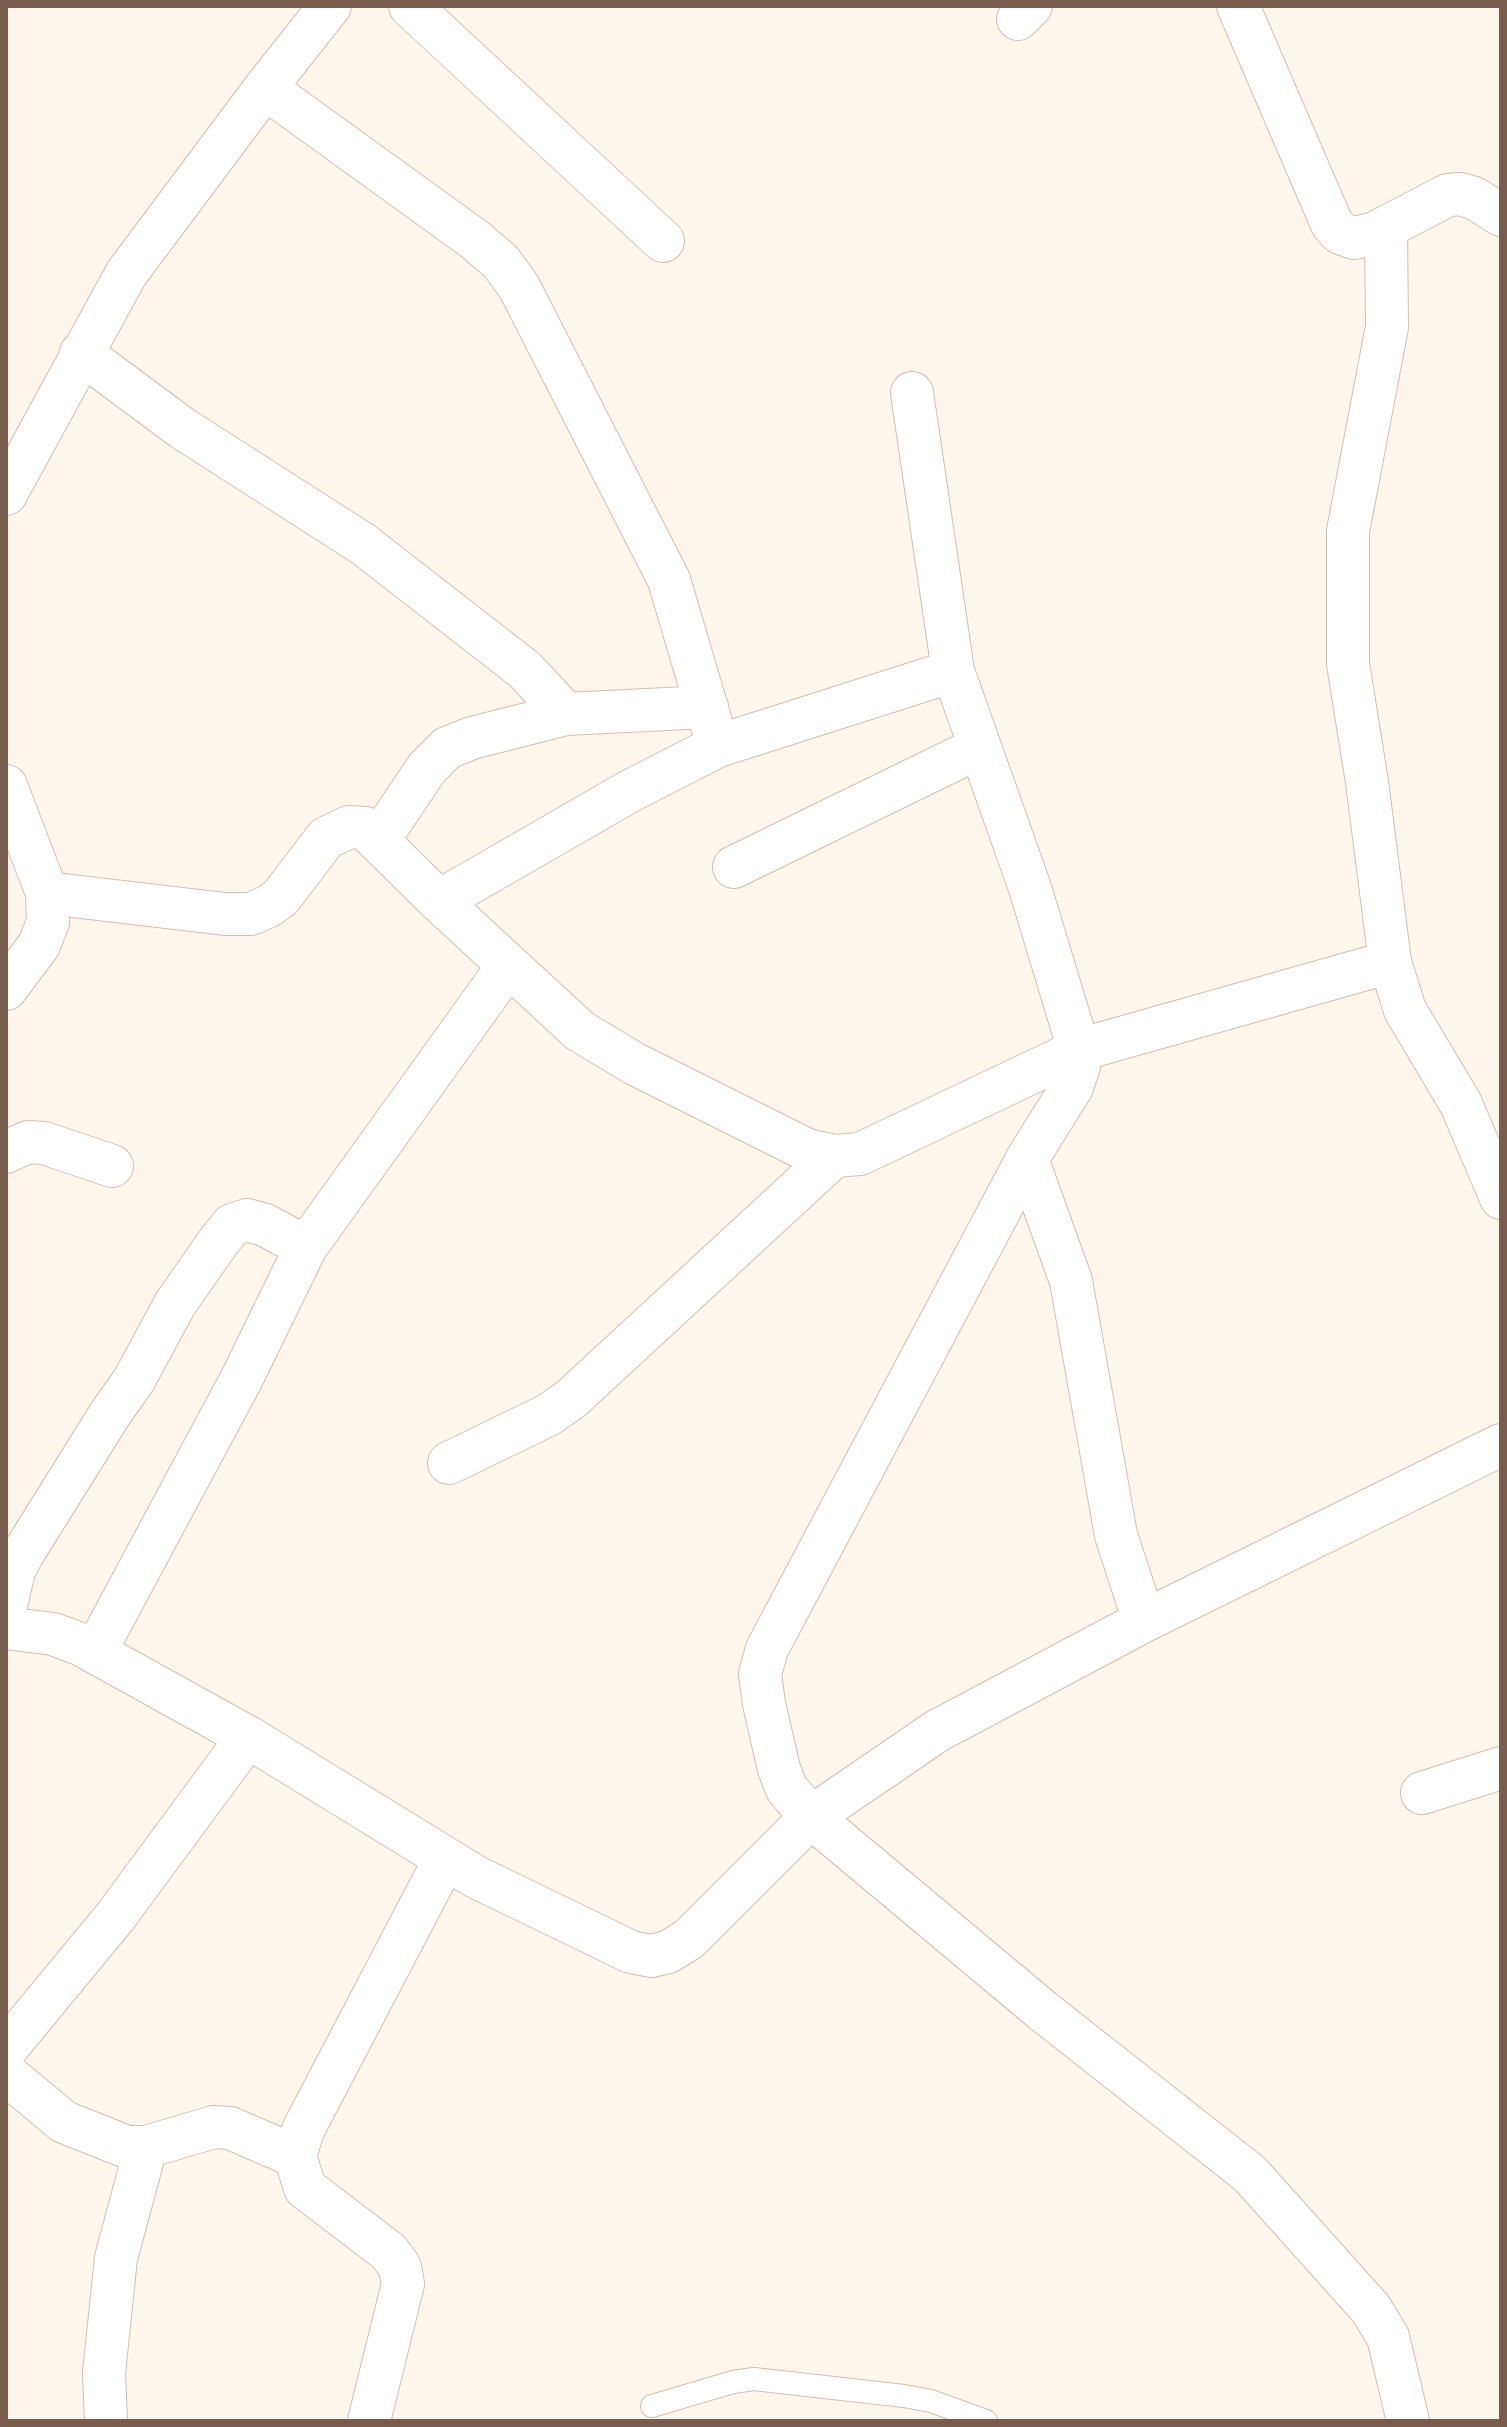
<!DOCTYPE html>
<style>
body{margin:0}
#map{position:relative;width:1507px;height:2427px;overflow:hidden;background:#fdf6ec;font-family:"Open Sans",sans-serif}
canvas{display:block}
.frame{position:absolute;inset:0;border:8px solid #7a5c4d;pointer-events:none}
</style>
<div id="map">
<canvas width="1507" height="2427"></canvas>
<div class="frame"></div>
</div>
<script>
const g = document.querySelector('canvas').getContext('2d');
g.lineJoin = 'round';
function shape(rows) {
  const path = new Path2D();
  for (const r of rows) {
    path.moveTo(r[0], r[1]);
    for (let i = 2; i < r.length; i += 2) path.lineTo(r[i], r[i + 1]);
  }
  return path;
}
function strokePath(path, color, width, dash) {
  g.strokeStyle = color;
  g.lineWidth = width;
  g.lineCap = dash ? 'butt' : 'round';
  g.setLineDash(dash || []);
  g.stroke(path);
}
const service = shape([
 [652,2406,733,2382,754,2379,904,2396,931,2401,986,2421]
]);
const minor = shape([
 [410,6,663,241],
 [1238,6,1332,224,1340,233,1354,238,1373,234,1448,195,1460,194,1474,198,1501,215],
 [1018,19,1031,6],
 [265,88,474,239,501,262,519,287,669,580,718,746],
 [1386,227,1387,327,1348,531,1348,664,1367,782,1390,962,1405,1010,1461,1104,1501,1198],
 [81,353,182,428,363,544,525,670,566,714],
 [912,393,953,671,1030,888,1079,1050,1079,1066,1072,1087,1027,1159,767,1649,760,1674,764,1704,779,1769,787,1789,811,1817,1043,2011,1250,2174,1371,2309,1388,2337,1408,2421],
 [6,494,126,274,265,88,330,6],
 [6,786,47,893,48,922,39,945,6,989],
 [378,841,427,768,447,748,472,738,566,714,707,707],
 [734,867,980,747],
 [47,893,225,914,251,914,269,906,281,897,326,838,349,827,365,828,439,901,580,1031,635,1064,807,1150,834,1156,860,1154,1079,1050,1390,962],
 [439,901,630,791,718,746,953,671],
 [6,1152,28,1142,44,1143,112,1166],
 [1027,1159,1071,1281,1116,1535,1144,1621],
 [449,1463,548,1415,571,1399,834,1156],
 [6,1605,14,1571,22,1555,110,1414,134,1380,175,1304,219,1241,232,1225,247,1220,265,1225,306,1247],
 [6,1628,53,1634,80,1644,248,1737,476,1877,631,1952,651,1956,668,1952,689,1939,811,1817,937,1731,1144,1621,1501,1445],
 [95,1652,242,1378,306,1247,508,966],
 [1422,1793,1501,1768],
 [6,2049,115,1917,248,1737],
 [6,2074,64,2122,127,2147,146,2147,214,2127,230,2128,295,2156],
 [106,2421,104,2373,116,2258,146,2147],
 [369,2421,403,2284,400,2267,389,2252,305,2188,295,2156,303,2130,445,1859]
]);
strokePath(service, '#d1beb0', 24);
strokePath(minor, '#d1beb0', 44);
strokePath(service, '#fff', 22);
strokePath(minor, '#fff', 42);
</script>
